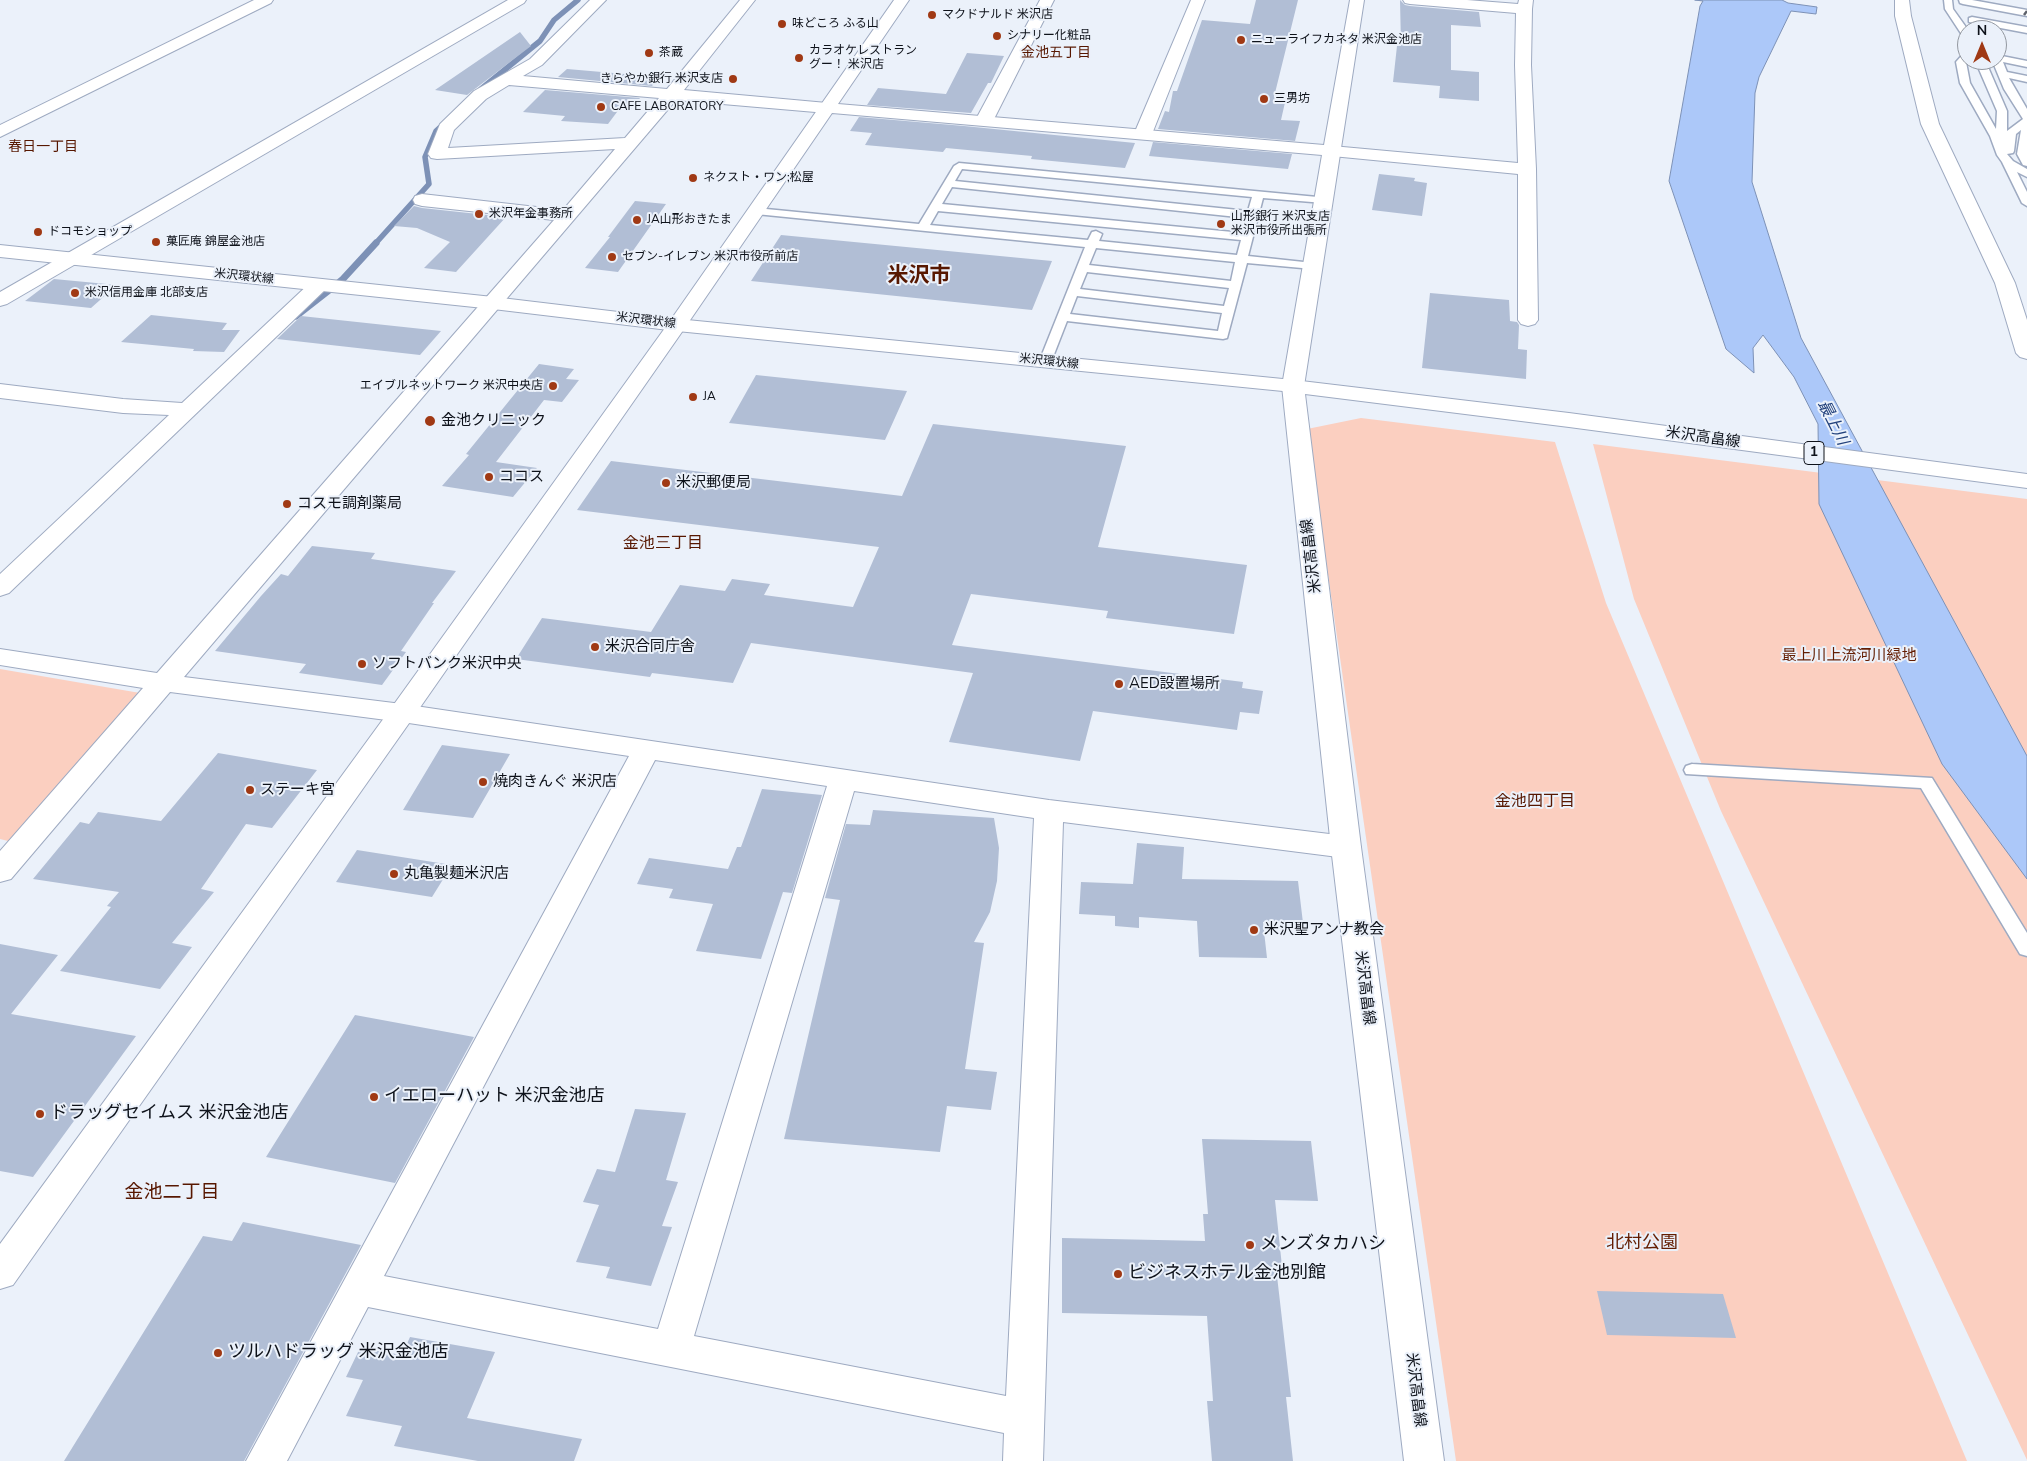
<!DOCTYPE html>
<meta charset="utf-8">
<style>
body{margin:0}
#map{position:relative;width:2027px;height:1461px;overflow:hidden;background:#ebf1fa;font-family:"Nunito Sans",sans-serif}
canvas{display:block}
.north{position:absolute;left:1957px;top:20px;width:50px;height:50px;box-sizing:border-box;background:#ebf1fa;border:1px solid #9398a0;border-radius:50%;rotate:0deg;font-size:14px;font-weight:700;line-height:20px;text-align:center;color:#0e121a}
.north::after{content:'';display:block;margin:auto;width:18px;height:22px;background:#a03914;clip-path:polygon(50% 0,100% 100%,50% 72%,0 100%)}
</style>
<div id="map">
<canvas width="2027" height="1461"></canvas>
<div class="north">N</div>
</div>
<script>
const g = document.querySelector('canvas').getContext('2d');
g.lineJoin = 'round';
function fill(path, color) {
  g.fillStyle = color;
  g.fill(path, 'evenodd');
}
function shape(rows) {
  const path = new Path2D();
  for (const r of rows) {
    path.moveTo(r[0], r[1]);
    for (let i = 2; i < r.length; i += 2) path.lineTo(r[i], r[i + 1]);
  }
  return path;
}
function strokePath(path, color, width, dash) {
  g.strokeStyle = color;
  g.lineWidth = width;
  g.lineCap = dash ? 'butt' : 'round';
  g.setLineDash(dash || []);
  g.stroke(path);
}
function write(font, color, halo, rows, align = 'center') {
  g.font = font + ' "Nunito Sans","Noto Sans JP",sans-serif';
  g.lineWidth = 4;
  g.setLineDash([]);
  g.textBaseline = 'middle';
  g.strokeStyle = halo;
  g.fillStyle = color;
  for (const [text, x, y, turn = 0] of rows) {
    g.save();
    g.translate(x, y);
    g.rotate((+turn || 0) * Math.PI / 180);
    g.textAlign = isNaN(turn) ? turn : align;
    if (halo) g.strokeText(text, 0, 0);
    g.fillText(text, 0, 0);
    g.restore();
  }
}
fill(shape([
 [1361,418,1555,442,1606,603,1967,1461,1456,1461,1307,429],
 [1593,444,2027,499,2027,1460,1721,811,1634,599],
 [0,669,146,694,12,842,0,839]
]), '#fbcfc0');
const water = shape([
 [1695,0,1782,0,1788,3,1817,7,1816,14,1791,11,1759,77,1755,93,1752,182,1801,338,2027,756,2027,879,1942,764,1819,504,1818,424,1794,377,1763,335,1753,348,1754,373,1726,349,1669,181,1700,6,1703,1,1695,0]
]);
fill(water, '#acc8f9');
strokePath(water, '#7d91b6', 1);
strokePath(shape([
 [481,89,540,41,554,20,578,0],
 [375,244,429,184,425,157,436,131,446,122]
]), '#7d91b6', 5.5);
strokePath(shape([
 [296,316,342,280,376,243]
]), '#7d91b6', 7);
fill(shape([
 [1256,0,1298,0,1274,97,1286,98,1281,120,1300,121,1295,141,1158,129,1165,111,1169,112,1173,91,1177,91,1202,20,1250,24],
 [1400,0,1405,5,1410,6,1479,12,1481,27,1451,25,1451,70,1479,72,1479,101,1439,98,1440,86,1393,82,1397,46,1401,46],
 [520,32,531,46,467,95,435,90],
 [967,53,1004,56,991,83,988,83,971,113,867,105,878,88,946,94],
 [567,69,660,77,652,86,558,77],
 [545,90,640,98,631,109,620,108,608,124,561,121,565,116,523,112],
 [859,117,964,126,1135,143,1125,168,1031,159,1032,156,946,148,943,152,865,145,872,133,850,131],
 [1153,142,1292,154,1288,169,1149,156],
 [1379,174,1415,178,1414,181,1427,183,1422,216,1372,210],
 [635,201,666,204,618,272,585,268,610,237,608,237],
 [414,206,422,208,506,217,456,272,424,268,450,242,417,228,394,226],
 [781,235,1052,261,1032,310,751,281],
 [54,279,117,285,91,308,25,301],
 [1430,293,1509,300,1510,321,1517,322,1519,325,1518,349,1527,350,1526,379,1422,368],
 [151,315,227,323,222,330,240,330,224,352,193,351,194,349,121,342],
 [301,316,441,331,420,355,277,339],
 [539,364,574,369,566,379,579,380,562,402,544,400,496,462,537,468,513,497,442,486,469,455,466,454],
 [756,375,907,391,885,440,729,423],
 [933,424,1126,446,1098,547,1247,565,1234,634,1106,618,1108,611,971,594,952,645,1243,682,1242,688,1263,691,1259,714,1240,712,1237,730,1093,711,1080,761,949,742,973,673,751,643,733,683,652,673,650,677,516,659,542,618,651,632,680,585,725,591,732,579,770,584,764,595,853,607,879,547,577,510,611,461,902,496],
 [312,546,375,553,371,559,456,571,432,603,434,603,401,651,406,652,382,685,299,673,306,664,215,651,261,596,281,574,288,576],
 [442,745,510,754,473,818,403,810],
 [218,753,317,770,272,828,246,824,201,889,214,892,172,943,192,947,160,989,60,971,111,907,107,906,119,892,33,879,80,822,89,824,98,812,161,821],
 [762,789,822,795,792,893,783,892,761,959,696,951,713,904,669,898,673,889,637,884,649,858,728,869,737,847,741,847],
 [873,810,994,818,999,848,997,881,990,912,974,942,984,943,965,1069,997,1072,991,1110,947,1106,940,1152,784,1139,840,900,825,898,846,824,870,825],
 [1137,843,1184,847,1182,879,1298,881,1303,923,1263,922,1267,958,1199,957,1197,921,1139,917,1139,928,1115,926,1115,916,1079,914,1081,882,1133,884],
 [357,850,452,865,432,897,336,882],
 [0,944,58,955,11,1014,136,1036,33,1177,0,1171],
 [355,1015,474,1037,395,1183,266,1157],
 [635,1109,686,1113,666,1180,678,1182,662,1226,672,1227,651,1286,606,1278,610,1267,576,1262,599,1205,583,1202,597,1169,615,1172],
 [1202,1139,1311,1141,1318,1201,1275,1200,1283,1276,1277,1276,1291,1397,1286,1397,1293,1461,1212,1461,1207,1401,1213,1401,1207,1316,1062,1313,1062,1238,1205,1241,1203,1214,1208,1214],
 [243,1222,361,1245,244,1461,64,1461,203,1236,232,1241],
 [1597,1291,1723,1294,1736,1338,1607,1335],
 [410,1337,495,1352,467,1418,582,1439,574,1461,478,1461,394,1446,402,1426,346,1416,363,1380,346,1377,360,1348,402,1355]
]), '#b1bed5');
const service = shape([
 [1944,0,1952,0,1953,9,1968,30,1967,39,1964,38,1945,9,1944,0],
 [1959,0,1972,0,2027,10,2027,16,1963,4,1960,3,1959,0],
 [1972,17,2027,27,2027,33,1969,22,1969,18,1972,17],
 [1967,52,1968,60,1966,62,1970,83,1996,129,1997,111,1975,60,1985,60,2007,111,2007,131,2023,119,2004,89,1992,60,1997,60,1997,55,2027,61,2027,67,2003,62,2007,72,2027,76,2027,82,2009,78,2027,109,2027,166,2023,165,2017,154,2021,130,2016,134,2014,151,2013,153,2007,154,2013,161,2027,169,2027,177,2017,172,2027,192,2027,206,2022,203,2002,162,1997,155,1990,136,1960,83,1956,62,1964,53,1967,52],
 [959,163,1328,198,1329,200,1328,202,1324,203,1263,198,1248,256,1313,263,1319,266,1313,269,1247,263,1227,338,1223,339,1067,321,1051,362,1045,366,1039,362,1085,247,756,214,751,211,756,208,919,224,954,166,959,163],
 [962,169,1252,197,1248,211,955,181,962,169],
 [952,187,1247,218,1243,233,942,204,952,187],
 [938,211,1241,240,1237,255,1099,241,1102,234,1096,231,1092,232,1088,240,930,225,938,211],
 [1096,248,1235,262,1231,281,1089,265,1096,248],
 [1087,272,1229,288,1224,306,1080,289,1087,272],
 [1077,296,1222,313,1218,331,1070,314,1077,296],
 [1692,764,1932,778,2027,933,2027,956,2020,954,1921,788,1686,774,1684,770,1686,766,1692,764]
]);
const minor = shape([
 [254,0,273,0,271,3,0,137,0,125,254,0],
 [508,0,526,0,524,3,7,304,0,306,0,292,508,0],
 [590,0,606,0,542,65,523,76,667,89,740,0,755,0,684,90,827,103,833,104,835,108,833,112,827,113,676,100,184,677,402,704,1049,800,1346,836,1356,840,1361,847,1356,854,1346,858,1063,822,1043,1461,1003,1461,1004,1433,368,1307,287,1461,246,1461,629,756,402,722,170,692,11,879,0,882,0,851,143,688,0,665,0,649,157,673,554,220,422,206,415,204,413,200,415,196,422,194,563,210,615,149,437,159,431,158,428,154,440,124,474,91,530,59,590,0],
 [509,85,659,98,625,138,448,148,454,130,486,99,509,85],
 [655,760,827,786,658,1329,384,1276,655,760],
 [854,791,1034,818,1006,1396,694,1336,854,791],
 [1040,0,1054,0,993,121,990,125,978,125,975,121,1040,0],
 [1191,0,1205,0,1152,134,1149,138,1143,139,1137,138,1134,134,1191,0],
 [1403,0,1467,0,1518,4,1519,0,1533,0,1532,9,1531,65,1536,169,1538,320,1535,324,1528,326,1521,324,1518,320,1518,174,1332,156,1326,155,1323,151,1326,147,1332,146,1518,163,1515,65,1516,13,1410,4,1405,3,1403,0],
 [1895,0,1909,0,1911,16,1939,124,2015,283,2027,320,2027,359,2020,357,2016,353,1995,283,1921,124,1895,16,1895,0],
 [319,279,326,281,329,285,326,289,9,593,0,596,0,574,169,415,123,413,0,398,0,384,123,399,182,403,312,281,319,279]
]);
const tertiary = shape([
 [894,0,909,0,838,104,1324,145,1350,0,1364,0,1304,386,1301,391,1293,392,1285,391,1282,386,1322,155,832,113,684,329,412,719,13,1285,0,1289,0,1244,392,707,670,321,894,0]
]);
const secondary = shape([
 [0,245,493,297,677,319,1293,380,1301,381,1304,386,1301,391,1293,392,677,331,493,309,0,257,0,245]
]);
const primary = shape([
 [1293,380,1569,413,2027,474,2027,488,1569,427,1305,394,1361,847,1444,1461,1404,1461,1331,847,1282,386,1285,381,1293,380]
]);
strokePath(service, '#9eaac1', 3);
strokePath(minor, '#9eaac1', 2);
strokePath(tertiary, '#9eaac1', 2);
strokePath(secondary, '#9eaac1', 2);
strokePath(primary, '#9eaac1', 2);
fill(service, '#fff');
fill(minor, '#fff');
fill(tertiary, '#fff');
fill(secondary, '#fff');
fill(primary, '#fff');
strokePath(shape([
 [2024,15,2027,11]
]), '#5e626b', 2.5, [6, 3]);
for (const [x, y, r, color] of [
 [932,15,5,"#a03914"],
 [782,24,5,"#a03914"],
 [997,36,5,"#a03914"],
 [1241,40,5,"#a03914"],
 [649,53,5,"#a03914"],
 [799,58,5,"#a03914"],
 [733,79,5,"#a03914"],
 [1264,99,5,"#a03914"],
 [601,107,5,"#a03914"],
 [693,178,5,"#a03914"],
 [479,214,5,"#a03914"],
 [637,220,5,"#a03914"],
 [1221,224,5,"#a03914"],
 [38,232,5,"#a03914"],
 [156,242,5,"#a03914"],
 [612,257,5,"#a03914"],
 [75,293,5,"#a03914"],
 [553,386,5,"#a03914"],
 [693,397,5,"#a03914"],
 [430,421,6,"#a03914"],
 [489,477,5,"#a03914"],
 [666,483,5,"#a03914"],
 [287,504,5,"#a03914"],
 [595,647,5,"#a03914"],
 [362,664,5,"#a03914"],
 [1119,684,5,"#a03914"],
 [483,782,5,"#a03914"],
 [250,790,5,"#a03914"],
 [394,874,5,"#a03914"],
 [1254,930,5,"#a03914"],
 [374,1097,5,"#a03914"],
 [40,1114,5,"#a03914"],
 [1250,1245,5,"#a03914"],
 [1118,1274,5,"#a03914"],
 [218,1353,5,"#a03914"]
]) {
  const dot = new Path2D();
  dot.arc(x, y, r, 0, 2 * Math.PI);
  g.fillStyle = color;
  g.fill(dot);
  strokePath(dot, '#ebf1fa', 2);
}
write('12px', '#0e121a', '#ebf1fa', [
 ["マクドナルド 米沢店",942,15],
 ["味どころ ふる山",792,24],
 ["シナリー化粧品",1007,36],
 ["ニューライフカネタ 米沢金池店",1251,40],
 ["カラオケレストラン",809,51],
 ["グー！ 米沢店",809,65],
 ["茶蔵",659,53],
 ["きらやか銀行 米沢支店",723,79,"right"],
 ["三男坊",1274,99],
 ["CAFE LABORATORY",611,107],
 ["ネクスト・ワン;松屋",703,178],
 ["米沢年金事務所",489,214],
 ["山形銀行 米沢支店",1231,217],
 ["米沢市役所出張所",1231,231],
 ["JA山形おきたま",647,220],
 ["ドコモショップ",48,232],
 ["菓匠庵 錦屋金池店",166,242],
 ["セブン-イレブン 米沢市役所前店",622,257],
 ["米沢信用金庫 北部支店",85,293],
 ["エイブルネットワーク 米沢中央店",543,386,"right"],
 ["JA",703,397]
], 'left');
write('12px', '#0e121a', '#ebf1fa', [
 ["米沢環状線",244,277,6],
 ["米沢環状線",646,321,7],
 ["米沢環状線",1049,362,6]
]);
write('14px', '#571700', '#ebf1fa', [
 ["金池五丁目",1056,54],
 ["春日一丁目",43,148]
]);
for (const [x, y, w] of [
 [1814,453,20]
]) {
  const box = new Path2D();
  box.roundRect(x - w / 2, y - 11.5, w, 23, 4);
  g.fillStyle = '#ebf1fa';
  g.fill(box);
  strokePath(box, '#0e121a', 1);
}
write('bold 14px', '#0e121a', null, [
 ["1",1814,453]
]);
write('15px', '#0e121a', '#ebf1fa', [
 ["金池クリニック",441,421],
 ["ココス",499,477],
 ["米沢郵便局",676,483],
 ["コスモ調剤薬局",297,504],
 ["米沢合同庁舎",605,647],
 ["ソフトバンク米沢中央",372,664],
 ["AED設置場所",1129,684],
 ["焼肉きんぐ 米沢店",493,782],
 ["ステーキ宮",260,790],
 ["丸亀製麺米沢店",404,874],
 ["米沢聖アンナ教会",1264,930]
], 'left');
write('15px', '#0e121a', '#ebf1fa', [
 ["米沢高畠線",1703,438,8],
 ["米沢高畠線",1312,556,-97],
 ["米沢高畠線",1364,988,83],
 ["米沢高畠線",1415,1390,83]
]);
write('15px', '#641e03', '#ebf1fa', [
 ["最上川上流河川緑地",1849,656]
]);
write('italic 16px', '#22417c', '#ebf1fa', [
 ["最上川",1832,423,63]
]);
write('16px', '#571700', '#ebf1fa', [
 ["金池三丁目",663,544],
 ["金池四丁目",1535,802]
]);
write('18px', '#0e121a', '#ebf1fa', [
 ["イエローハット 米沢金池店",384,1097],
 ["ドラッグセイムス 米沢金池店",50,1114],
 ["メンズタカハシ",1260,1245],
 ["ビジネスホテル金池別館",1128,1274],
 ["ツルハドラッグ 米沢金池店",228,1353]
], 'left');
write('18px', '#641e03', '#ebf1fa', [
 ["北村公園",1642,1244]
]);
write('19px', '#571700', '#ebf1fa', [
 ["金池二丁目",172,1193]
]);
write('bold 21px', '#571700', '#ebf1fa', [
 ["米沢市",919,277]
]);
</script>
